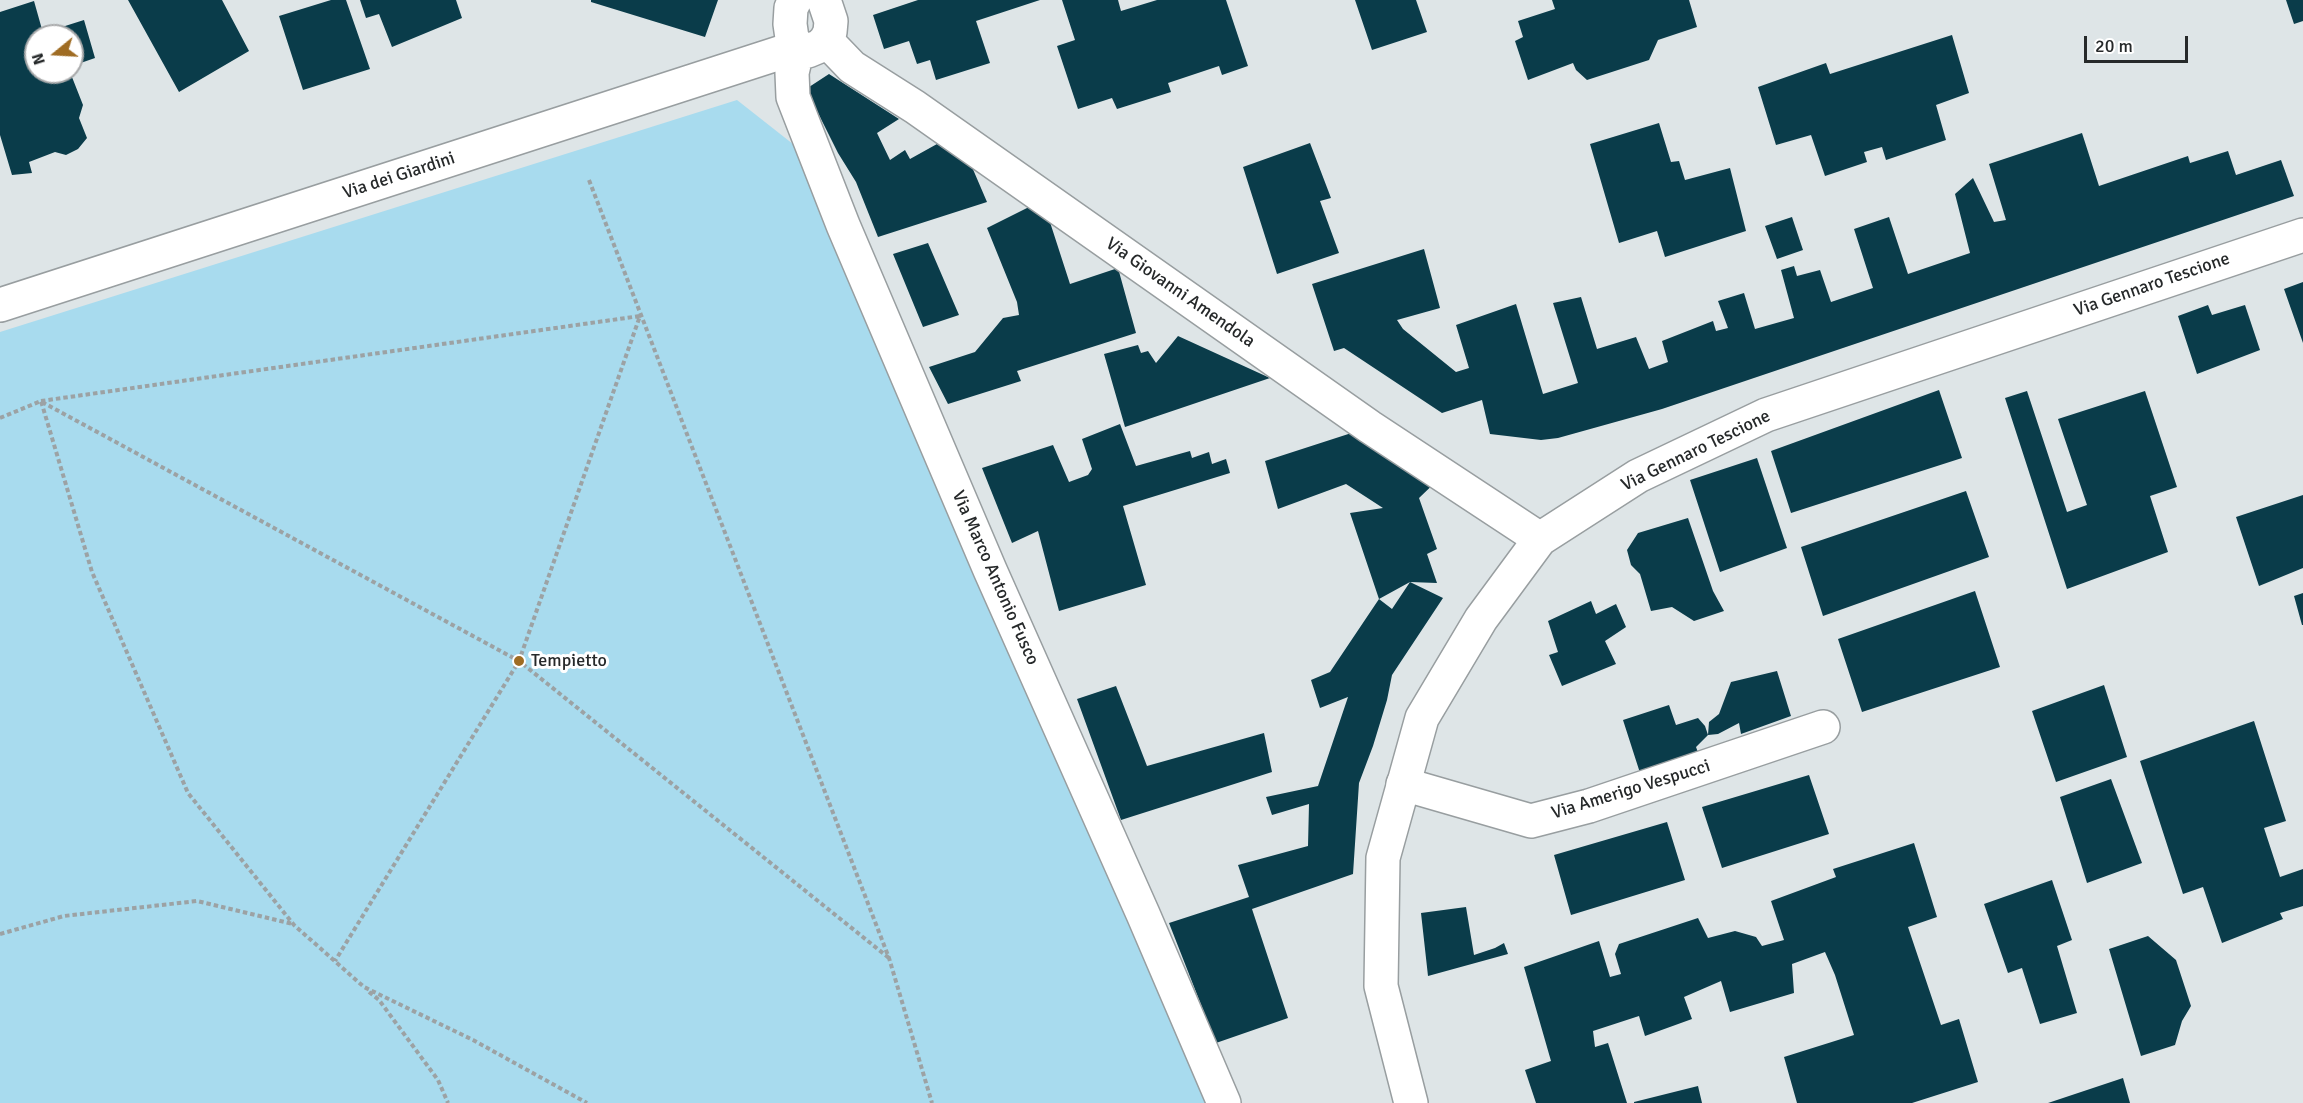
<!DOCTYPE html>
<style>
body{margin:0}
#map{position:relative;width:2303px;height:1103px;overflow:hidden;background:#dee5e7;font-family:Signika,sans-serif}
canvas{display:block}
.north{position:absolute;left:24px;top:24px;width:60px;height:60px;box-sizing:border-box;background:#fff;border:2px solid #a8a9aa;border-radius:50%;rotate:252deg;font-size:16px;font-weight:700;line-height:24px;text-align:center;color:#26292a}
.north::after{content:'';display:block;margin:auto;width:21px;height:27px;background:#9f6c23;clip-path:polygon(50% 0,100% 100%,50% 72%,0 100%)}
.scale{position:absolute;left:2084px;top:36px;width:104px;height:27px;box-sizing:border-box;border:3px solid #26292a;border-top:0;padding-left:8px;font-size:18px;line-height:21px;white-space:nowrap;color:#26292a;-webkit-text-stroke:4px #fff;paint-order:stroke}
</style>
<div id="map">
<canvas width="2303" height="1103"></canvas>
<div class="north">N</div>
<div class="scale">20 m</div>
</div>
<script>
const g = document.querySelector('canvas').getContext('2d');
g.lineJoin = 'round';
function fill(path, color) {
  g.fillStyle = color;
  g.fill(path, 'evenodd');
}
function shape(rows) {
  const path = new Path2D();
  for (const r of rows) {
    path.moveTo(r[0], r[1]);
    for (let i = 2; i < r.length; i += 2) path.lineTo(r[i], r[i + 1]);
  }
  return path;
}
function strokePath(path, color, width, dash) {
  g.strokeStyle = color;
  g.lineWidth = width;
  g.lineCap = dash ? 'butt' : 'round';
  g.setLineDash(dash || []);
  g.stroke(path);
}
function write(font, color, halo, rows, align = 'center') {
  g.font = font + ' Signika,sans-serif';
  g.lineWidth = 6;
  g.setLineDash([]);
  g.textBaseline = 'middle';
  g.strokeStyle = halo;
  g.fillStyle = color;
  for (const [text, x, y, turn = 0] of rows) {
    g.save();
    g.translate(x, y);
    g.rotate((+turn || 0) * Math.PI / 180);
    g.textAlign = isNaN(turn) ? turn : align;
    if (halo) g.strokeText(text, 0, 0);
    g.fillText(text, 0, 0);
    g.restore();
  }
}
fill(shape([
 [737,100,798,148,1213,1103,0,1103,0,332]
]), '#a8dbee');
fill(shape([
 [128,0,222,0,249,51,179,92],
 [331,0,346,0,370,69,303,90,279,16],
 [360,0,456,0,462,18,392,47,379,14,366,18],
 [591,0,718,0,705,37,591,2],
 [918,0,1040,0,976,21,990,63,936,80,930,60,917,64,909,41,884,49,873,15],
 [1062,0,1118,0,1121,11,1157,0,1226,0,1248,66,1222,75,1219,66,1168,83,1171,92,1117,109,1112,98,1078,109,1057,46,1075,40],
 [1355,0,1416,0,1427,32,1372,50],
 [1552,0,1689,0,1697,27,1658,40,1649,60,1587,80,1576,70,1573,63,1528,80,1515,41,1523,37,1518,21,1555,9],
 [2286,0,2303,0,2303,21,2294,24],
 [34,1,43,33,84,20,95,58,72,66,72,36,36,36,36,72,70,72,83,105,79,118,87,138,78,149,66,155,55,152,29,162,32,173,12,175,0,135,0,12],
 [1952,35,1969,93,1936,105,1946,140,1886,160,1882,147,1864,152,1867,162,1825,176,1811,135,1776,145,1758,87,1826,63,1830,74],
 [829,74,899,119,877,133,890,160,905,150,910,159,937,144,972,167,987,202,878,237,856,182,838,153,806,89],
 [1659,123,1671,162,1679,161,1685,180,1730,168,1746,231,1665,257,1657,231,1619,243,1590,144],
 [2082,133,2099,186,2188,156,2190,163,2228,151,2236,175,2281,160,2294,196,1662,409,1558,438,1541,440,1490,434,1482,400,1442,413,1344,348,1334,351,1312,284,1424,249,1440,308,1397,320,1403,329,1456,372,1469,368,1456,325,1516,304,1543,394,1578,383,1553,303,1581,297,1597,349,1636,337,1649,369,1668,362,1662,341,1713,321,1716,331,1728,328,1718,301,1744,293,1755,329,1794,318,1781,270,1794,266,1797,276,1820,270,1831,302,1873,288,1854,229,1889,217,1908,274,1970,253,1955,194,1973,178,1994,222,2006,220,1989,164],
 [1310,143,1331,198,1320,201,1339,253,1277,274,1243,167],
 [1031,206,1048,216,1070,284,1118,268,1136,333,1017,371,1021,381,948,404,929,367,975,352,1003,318,1019,315,1017,302,987,228],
 [1792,217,1803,250,1777,259,1765,226],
 [928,243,959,315,923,327,893,254],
 [2303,282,2303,343,2284,289],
 [2208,305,2212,315,2245,305,2260,350,2197,374,2178,316],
 [1178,336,1270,378,1125,427,1104,354,1138,345,1141,353,1148,351,1156,363],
 [1939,390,1962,458,1791,513,1771,451],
 [2027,391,2067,512,2087,505,2058,419,2145,391,2177,487,2150,496,2168,552,2067,589,2005,398],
 [1120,424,1136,466,1190,451,1192,458,1209,452,1212,464,1226,459,1230,473,1123,506,1146,585,1059,611,1038,531,1012,543,982,468,1053,445,1069,482,1088,475,1092,469,1082,439],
 [1370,427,1443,475,1419,498,1437,549,1427,554,1437,583,1410,582,1443,598,1392,675,1387,700,1373,746,1359,783,1353,874,1252,909,1288,1018,1216,1043,1169,923,1249,897,1238,865,1308,846,1309,804,1272,815,1266,797,1318,786,1348,697,1320,708,1311,680,1330,672,1379,599,1392,609,1410,582,1379,599,1350,513,1383,508,1346,484,1278,509,1265,461],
 [1757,458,1787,548,1720,572,1690,480],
 [1966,491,1989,557,1823,616,1801,547],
 [2303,495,2303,568,2259,586,2236,517],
 [1688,518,1713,591,1724,611,1694,621,1672,607,1651,611,1640,574,1631,565,1627,550,1638,533],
 [1975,591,2000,667,1862,712,1838,639],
 [2303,593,2303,625,2302,625,2294,596],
 [1591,601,1596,614,1616,604,1626,627,1605,641,1616,664,1562,686,1549,655,1558,652,1548,621],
 [1777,671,1791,716,1741,734,1739,723,1718,734,1708,735,1709,722,1719,714,1731,682],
 [2104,685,2127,757,2056,782,2032,711],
 [1116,686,1147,766,1264,733,1272,772,1121,820,1077,699],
 [1669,705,1676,725,1698,718,1705,726,1708,735,1696,747,1700,758,1641,776,1623,720],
 [2254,721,2286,821,2264,828,2280,877,2303,869,2303,906,2280,913,2283,919,2222,943,2203,887,2183,894,2140,761],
 [1809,775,1829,834,1722,868,1702,807],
 [2111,779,2142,863,2087,883,2060,797],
 [1667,822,1685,880,1571,915,1554,855],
 [1914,843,1937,917,1908,927,1941,1025,1959,1019,1978,1082,1912,1103,1797,1103,1784,1057,1854,1035,1835,975,1825,952,1792,964,1794,993,1730,1012,1721,981,1684,997,1692,1019,1645,1036,1639,1016,1593,1031,1595,1047,1608,1043,1627,1103,1536,1103,1525,1070,1551,1061,1524,967,1599,941,1610,977,1621,974,1615,954,1619,944,1698,918,1708,938,1735,931,1756,937,1762,946,1784,940,1771,901,1836,877,1833,869],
 [2052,880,2072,940,2057,946,2077,1013,2040,1024,2022,968,2008,973,1984,904],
 [1466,907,1474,955,1495,948,1504,943,1508,954,1428,976,1421,913],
 [2148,936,2176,960,2191,1006,2182,1021,2175,1045,2141,1056,2109,949],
 [2123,1078,2130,1103,2048,1103],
 [1698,1086,1702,1103,1634,1103,1634,1102]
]), '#0a3c4a');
const street = shape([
 [795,0,791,8,790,24,792,38,798,47,808,51,820,46,826,40,830,32,831,21,824,0],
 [826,40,852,67,915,107,1370,427,1540,539],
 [798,47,792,73,793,97,843,225,990,570,1143,914,1224,1103],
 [0,305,798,47],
 [1403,784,1531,821,1589,806,1823,727]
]);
const secondary = shape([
 [1411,1103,1381,986,1383,858,1422,718,1481,619,1540,539,1638,476,1766,415,2303,235]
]);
strokePath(street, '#989ea0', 36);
strokePath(secondary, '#989ea0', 36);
strokePath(shape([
 [589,180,889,958,932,1103],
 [41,401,640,316,519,661,335,961],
 [42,402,519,661,889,958],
 [0,418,41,401,92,572,188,793,294,925,364,987,473,1040,587,1103],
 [0,934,64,916,197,901,293,924],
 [369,992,379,1000,438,1080,448,1103]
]), '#9ca2a4', 4, [4.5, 3]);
strokePath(street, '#fff', 33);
strokePath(secondary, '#fff', 33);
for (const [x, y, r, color] of [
 [519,661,6,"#9f6c23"]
]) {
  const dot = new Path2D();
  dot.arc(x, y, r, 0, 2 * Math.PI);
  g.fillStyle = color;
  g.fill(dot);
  strokePath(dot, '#fff', 2);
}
write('18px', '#26292a', '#fff', [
 ["Via dei Giardini",399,176,-18],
 ["Via Gennaro Tescione",2152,285,-19],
 ["Via Giovanni Amendola",1180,293,35],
 ["Via Gennaro Tescione",1696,451,-26],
 ["Via Marco Antonio Fusco",995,578,66],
 ["Via Amerigo Vespucci",1631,790,-17]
]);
write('18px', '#26292a', '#fff', [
 ["Tempietto",531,661]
], 'left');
</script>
